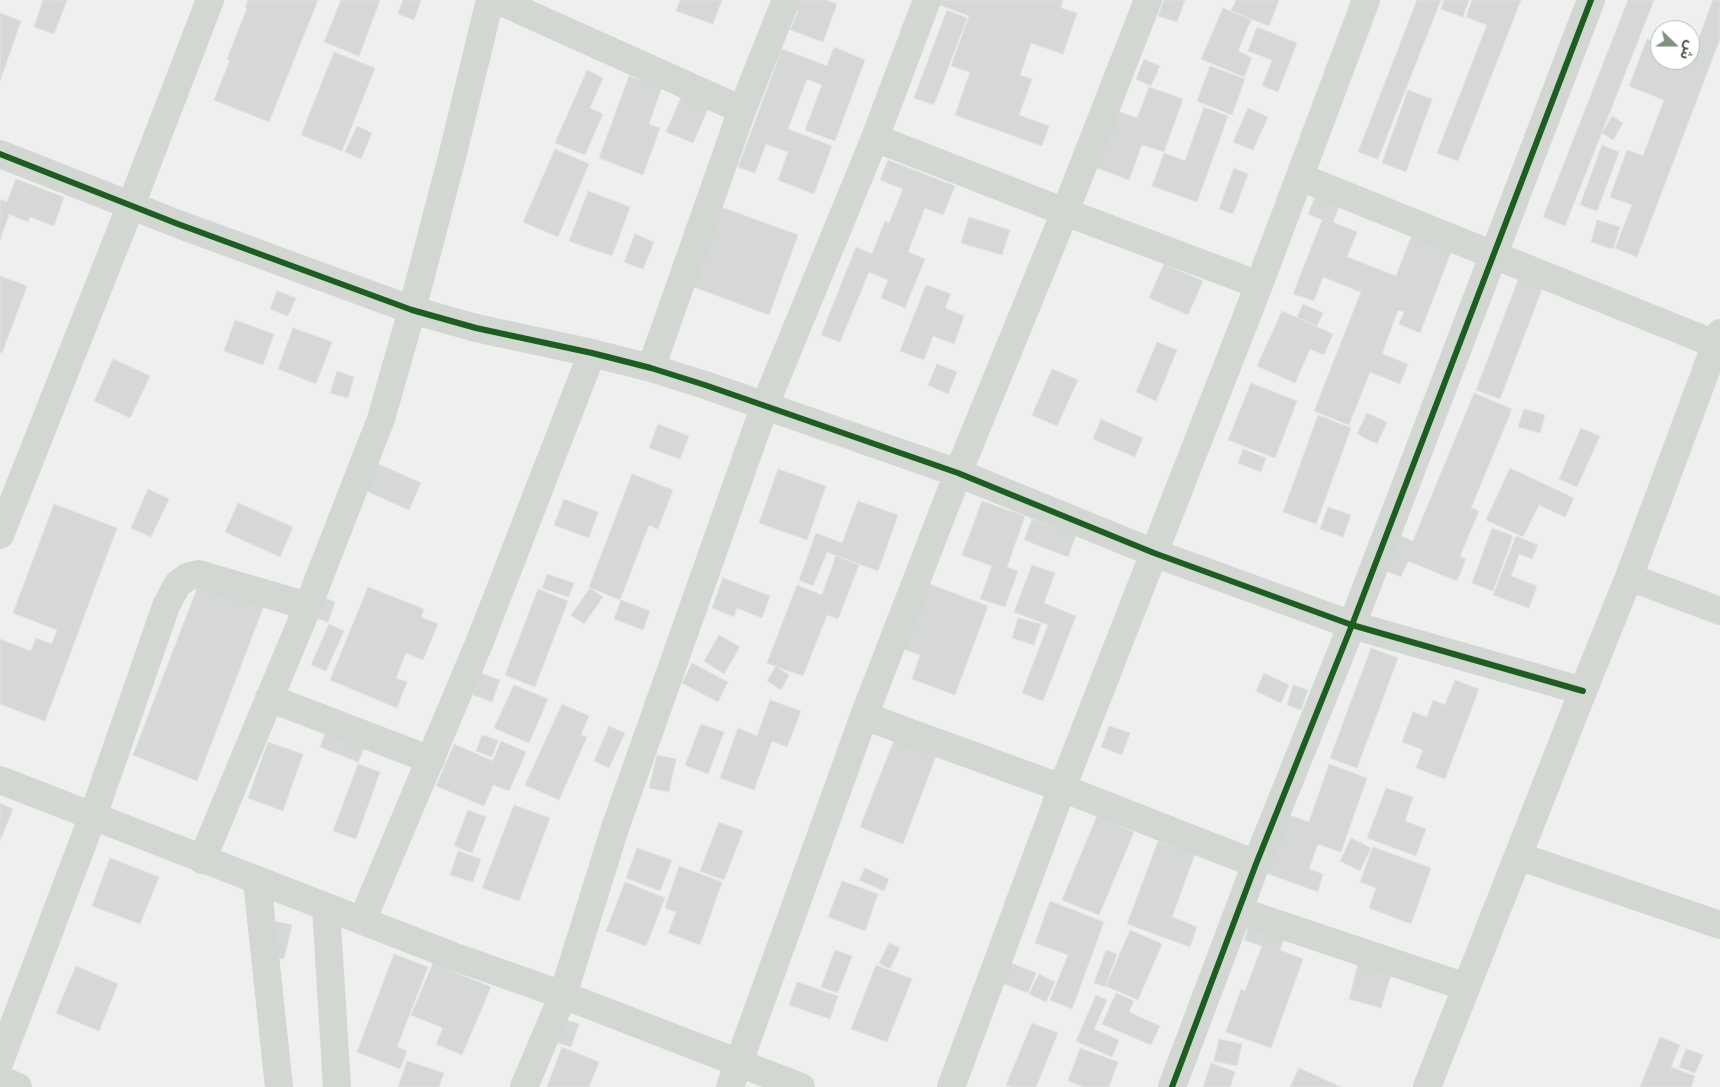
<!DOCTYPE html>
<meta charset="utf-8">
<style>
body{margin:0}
#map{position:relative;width:1720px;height:1087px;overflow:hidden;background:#efeff0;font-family:Barlow,"Noto Sans Arabic",sans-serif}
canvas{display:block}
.north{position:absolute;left:1650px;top:20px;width:50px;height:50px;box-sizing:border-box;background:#fff;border:1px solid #b5bfb4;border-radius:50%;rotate:112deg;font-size:14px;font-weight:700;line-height:20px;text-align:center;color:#465e44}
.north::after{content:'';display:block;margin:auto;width:18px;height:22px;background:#819180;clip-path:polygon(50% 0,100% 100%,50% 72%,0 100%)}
</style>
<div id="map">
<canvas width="1720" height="1087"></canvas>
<div class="north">ش</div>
</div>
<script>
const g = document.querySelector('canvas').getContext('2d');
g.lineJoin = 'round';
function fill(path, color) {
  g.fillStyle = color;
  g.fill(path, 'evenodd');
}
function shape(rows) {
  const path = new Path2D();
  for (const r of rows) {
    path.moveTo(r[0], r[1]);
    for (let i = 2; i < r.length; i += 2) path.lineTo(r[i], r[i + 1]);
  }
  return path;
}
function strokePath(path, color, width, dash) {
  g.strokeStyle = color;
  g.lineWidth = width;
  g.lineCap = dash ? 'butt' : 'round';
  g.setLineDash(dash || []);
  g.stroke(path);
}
const building = shape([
 [43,0,67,0,54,34,34,27,43,0],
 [248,0,318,0,269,122,214,100,230,60,227,59,247,8,245,7,248,0],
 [341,0,380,0,359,56,324,42,341,0],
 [403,0,421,0,414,20,398,14,403,0],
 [680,0,722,0,713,24,676,11,680,0],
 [778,0,826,0,837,4,823,42,790,30,798,11,776,3,778,0],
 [939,0,1063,0,1061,8,1077,13,1063,54,1031,43,1020,75,1032,79,1019,115,1049,126,1042,146,955,115,970,72,951,66,969,16,937,4,939,0],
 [1164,0,1185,0,1177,22,1158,16,1164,0],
 [1236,0,1279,0,1269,26,1231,11,1236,0],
 [1417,0,1441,0,1378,159,1358,152,1417,0],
 [1444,0,1469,0,1463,17,1441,9,1444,0],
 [1472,0,1521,0,1458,161,1437,153,1487,25,1466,17,1472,0],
 [1628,0,1654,0,1565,226,1543,217,1628,0],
 [1713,0,1720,0,1720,39,1637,257,1615,248,1632,205,1610,197,1627,150,1643,156,1664,100,1629,86,1647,39,1660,44,1660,60,1690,60,1690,55,1692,56,1713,0],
 [1223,8,1251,20,1238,51,1252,58,1244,77,1201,59,1223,8],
 [947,10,967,18,934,105,914,98,947,10],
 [0,13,21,21,0,81,0,13],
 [1257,27,1297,43,1278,92,1262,86,1272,60,1248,51,1257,27],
 [834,47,865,60,835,141,805,130,822,85,807,79,788,129,832,146,814,194,778,180,788,152,766,144,755,173,738,167,782,49,827,66,834,47],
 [334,52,375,68,342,151,301,135,334,52],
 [1144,59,1160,66,1151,86,1136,79,1144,59],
 [1210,66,1245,79,1232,115,1197,101,1210,66],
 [587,70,603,78,590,108,603,114,585,155,555,143,587,70],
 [629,76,662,87,649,124,660,128,643,175,599,158,629,76],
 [689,79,716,91,693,143,666,132,689,79],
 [1149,87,1183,99,1164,152,1142,145,1129,180,1097,168,1117,111,1137,118,1149,87],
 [1408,90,1432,99,1406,172,1382,163,1408,90],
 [1204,107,1228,116,1197,202,1152,186,1164,153,1185,161,1204,107],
 [1248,108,1268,117,1253,150,1233,142,1248,108],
 [1612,116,1623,123,1613,140,1602,133,1612,116],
 [357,126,372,133,361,159,345,152,357,126],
 [1602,145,1619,152,1597,211,1580,205,1602,145],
 [555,149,589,164,558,237,523,222,555,149],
 [888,160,955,186,943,215,925,208,908,252,925,259,905,308,881,298,888,280,869,272,840,342,821,335,856,247,872,254,885,221,889,223,903,189,880,180,888,160],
 [1234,168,1248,174,1233,214,1219,209,1234,168],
 [16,179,64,197,54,226,30,217,28,222,9,214,0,240,0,199,7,202,16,179],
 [588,191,630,207,612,256,569,241,588,191],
 [1316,195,1340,204,1333,222,1357,232,1347,257,1396,276,1413,232,1453,247,1420,333,1399,324,1404,312,1398,310,1382,354,1408,364,1400,384,1370,372,1349,425,1314,411,1361,292,1323,277,1314,301,1293,294,1322,220,1308,214,1316,195],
 [721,207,798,235,769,315,691,286,721,207],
 [969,217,1010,230,1002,255,961,243,969,217],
 [1597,220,1620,227,1613,249,1591,242,1597,220],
 [635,234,654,242,643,269,624,262,635,234],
 [1164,264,1203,281,1188,315,1149,298,1164,264],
 [1520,275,1544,284,1500,399,1476,390,1520,275],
 [0,276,27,286,2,353,0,352,0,276],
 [926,285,951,294,945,308,964,316,954,344,933,336,924,360,900,351,926,285],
 [277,291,296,298,288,316,270,309,277,291],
 [1303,304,1323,313,1317,326,1297,317,1303,304],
 [1282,311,1333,334,1324,355,1310,349,1295,383,1257,366,1282,311],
 [235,320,274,334,263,365,224,351,235,320],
 [293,328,332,342,316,384,278,369,293,328],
 [1157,342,1177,350,1156,401,1136,392,1157,342],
 [113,359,150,376,130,418,94,401,113,359],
 [937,364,957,372,948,394,928,385,937,364],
 [1052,369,1078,380,1057,426,1032,415,1052,369],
 [337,371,354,377,348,398,330,393,337,371],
 [1251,383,1297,401,1275,458,1228,440,1251,383],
 [1474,393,1512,409,1471,508,1479,511,1460,556,1466,559,1457,581,1408,561,1401,577,1381,569,1396,534,1413,541,1474,393],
 [1524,409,1545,415,1540,433,1518,427,1524,409],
 [1367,413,1387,422,1377,444,1357,434,1367,413],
 [1318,415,1351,428,1316,524,1283,512,1318,415],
 [1101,419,1143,438,1135,457,1093,439,1101,419],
 [658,424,689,436,680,459,649,448,658,424],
 [1581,428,1600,436,1577,487,1559,479,1581,428],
 [1243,449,1266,458,1261,472,1238,463,1243,449],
 [376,463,421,483,409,510,364,490,376,463],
 [1510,468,1574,498,1565,517,1539,505,1523,537,1486,520,1510,468],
 [778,469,826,486,807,540,759,523,778,469],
 [632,474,673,490,658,529,649,525,620,600,589,587,632,474],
 [148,489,169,499,151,537,131,528,148,489],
 [564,499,598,512,589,538,554,525,564,499],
 [858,501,898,515,878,571,827,552,813,586,799,580,816,533,842,543,858,501],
 [982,501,1025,516,1007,567,1018,571,1005,607,980,599,992,566,962,555,982,501],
 [238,503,293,527,280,557,225,532,238,503],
 [54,504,117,528,45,721,0,704,0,639,31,651,36,638,52,644,57,630,13,613,54,504],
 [1328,507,1351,515,1343,537,1320,529,1328,507],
 [1032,519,1076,535,1068,557,1024,540,1032,519],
 [1492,528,1513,536,1493,591,1472,583,1492,528],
 [1516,536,1538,545,1532,559,1519,554,1511,576,1537,586,1529,608,1493,595,1516,536],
 [836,556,859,565,838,619,827,615,803,676,767,663,797,585,822,595,836,556],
 [1032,565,1055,573,1044,603,1076,616,1043,701,1022,693,1048,625,1014,612,1032,565],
 [547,574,574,583,569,597,542,588,547,574],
 [201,578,265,603,197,781,133,755,201,578],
 [723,578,770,596,762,618,737,608,734,617,712,608,723,578],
 [927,583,988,606,955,695,912,679,920,655,903,649,927,583],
 [368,587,424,609,421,617,438,624,423,660,406,653,396,678,407,682,397,708,330,680,368,587],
 [590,588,603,597,584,624,571,615,590,588],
 [538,589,568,601,535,687,505,675,538,589],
 [325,598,335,602,328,622,318,619,325,598],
 [621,600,650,611,643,630,614,619,621,600],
 [1018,618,1041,624,1034,645,1012,638,1018,618],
 [329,624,344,631,326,671,311,665,329,624],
 [719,635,740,647,724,674,704,661,719,635],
 [1371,648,1398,658,1357,768,1330,758,1371,648],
 [692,663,728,682,718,702,682,683,692,663],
 [776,666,789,675,781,690,767,681,776,666],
 [481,673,500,680,492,702,473,695,481,673],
 [1264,673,1289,685,1281,703,1256,691,1264,673],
 [1455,680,1479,689,1445,779,1416,768,1423,750,1402,742,1413,712,1427,717,1433,700,1445,705,1455,680],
 [514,685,548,699,529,743,494,728,514,685],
 [1293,685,1308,690,1301,710,1287,705,1293,685],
 [770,700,801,711,787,747,772,741,754,790,720,778,738,728,757,736,770,700],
 [562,704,589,716,581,735,587,737,559,800,525,785,562,704],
 [701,724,724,732,708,774,685,765,701,724],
 [609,726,625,733,609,768,594,761,609,726],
 [1109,726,1130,733,1122,755,1101,747,1109,726],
 [327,728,366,744,358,762,320,747,327,728],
 [482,735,498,740,492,757,476,751,482,735],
 [894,740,936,756,903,844,860,827,894,740],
 [501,741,526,752,509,791,493,785,484,806,436,786,454,744,493,761,501,741],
 [268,742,303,754,283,811,248,798,268,742],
 [657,755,676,759,669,792,649,788,657,755],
 [358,764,380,772,356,839,333,831,358,764],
 [1329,764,1367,778,1341,852,1318,844,1309,869,1323,874,1318,892,1266,873,1287,814,1309,822,1329,764],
 [1386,788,1413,797,1405,821,1426,829,1416,856,1367,838,1386,788],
 [0,803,13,809,0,841,0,803],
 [514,805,550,818,519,901,482,888,514,805],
 [468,810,486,817,472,853,454,846,468,810],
 [1097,816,1134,832,1099,915,1062,900,1097,816],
 [719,822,743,831,724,880,700,871,719,822],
 [1351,838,1371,848,1360,871,1340,861,1351,838],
 [1158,841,1195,854,1172,917,1197,927,1190,947,1127,924,1158,841],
 [1373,847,1431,868,1411,924,1369,908,1376,888,1360,882,1373,847],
 [637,848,672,860,660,891,626,878,637,848],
 [458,851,481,859,473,882,450,875,458,851],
 [110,858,159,877,140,924,92,906,110,858],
 [679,866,722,882,700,945,668,933,676,912,665,908,679,866],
 [865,868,889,879,884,891,859,880,865,868],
 [842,881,878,894,865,931,828,917,842,881],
 [625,882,665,898,646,946,606,931,625,882],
 [1050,901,1104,922,1072,1009,1050,1000,1068,955,1035,943,1050,901],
 [1252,918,1287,931,1280,950,1303,959,1271,1048,1226,1032,1241,989,1245,991,1262,946,1244,940,1252,918],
 [274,921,292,925,284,959,265,954,274,921],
 [1130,930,1162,944,1138,1000,1106,986,1130,930],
 [889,943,900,948,890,969,879,963,889,943],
 [835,950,852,956,838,993,821,987,835,950],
 [1106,950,1117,954,1105,987,1094,983,1106,950],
 [394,954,428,967,397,1047,407,1051,400,1069,357,1052,394,954],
 [1006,961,1036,973,1028,993,999,982,1006,961],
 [433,963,491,987,462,1055,436,1044,443,1028,411,1015,433,963],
 [1358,963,1392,971,1381,1008,1349,999,1358,963],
 [876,965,912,979,887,1042,851,1029,876,965],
 [76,966,118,984,99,1031,56,1013,76,966],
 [1039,974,1055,982,1046,1002,1029,994,1039,974],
 [797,982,838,996,830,1019,789,1005,797,982],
 [1116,993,1134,1001,1129,1012,1160,1026,1151,1045,1102,1024,1116,993],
 [1096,995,1107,1000,1094,1029,1119,1040,1112,1057,1076,1041,1096,995],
 [560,1018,579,1024,571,1047,552,1041,560,1018],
 [1032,1023,1058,1033,1036,1087,1012,1087,1006,1085,1032,1023],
 [1660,1037,1680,1045,1671,1067,1695,1076,1691,1087,1640,1087,1660,1037],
 [1219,1039,1242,1044,1237,1066,1214,1061,1219,1039],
 [562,1047,599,1062,589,1087,547,1087,562,1047],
 [1080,1048,1118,1062,1109,1087,1083,1087,1068,1081,1080,1048],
 [1686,1049,1703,1055,1695,1073,1679,1067,1686,1049],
 [407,1061,444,1073,439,1087,398,1087,407,1061],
 [1211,1063,1235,1072,1230,1087,1203,1087,1211,1063],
 [1299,1068,1341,1087,1290,1087,1299,1068]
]);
fill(building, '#d5d8d6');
strokePath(building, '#e0e2e1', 1);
strokePath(shape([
 [497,0,742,110],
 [875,138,1065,212,1259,285],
 [0,154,178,224,412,310,476,328,592,353,651,368,705,385,958,473,1154,553,1352,625,1583,691],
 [1300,177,1720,346],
 [651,368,742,110,786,0],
 [0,535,131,205,210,0],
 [1629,577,1720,611],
 [269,698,431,760],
 [864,716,1062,788,1256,864],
 [0,780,458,958,563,995,801,1087],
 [1518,856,1720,925],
 [202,860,308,606,381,419,412,310,452,157,490,0],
 [257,881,279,1087],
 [326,907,337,1087],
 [1239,911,1466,987],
 [362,921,480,641,592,353],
 [0,1061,93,816,166,606,177,585,187,577,198,574,308,606],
 [0,1079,18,1087],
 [524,1087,563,995,615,828,765,405,875,138,927,0],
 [730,1087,864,716,958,473,1065,212,1148,0],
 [951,1087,1062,788,1259,285,1366,0],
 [1172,1087,1256,864,1352,625,1591,0],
 [1427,1087,1583,691,1629,577,1720,333]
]), '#d2d7d1', 28);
strokePath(shape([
 [0,154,178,224,412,310,476,328,592,353,651,368,705,385,958,473,1154,553,1352,625,1583,691],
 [1172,1087,1256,864,1352,625,1591,0]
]), '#1b5e20', 6);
</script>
